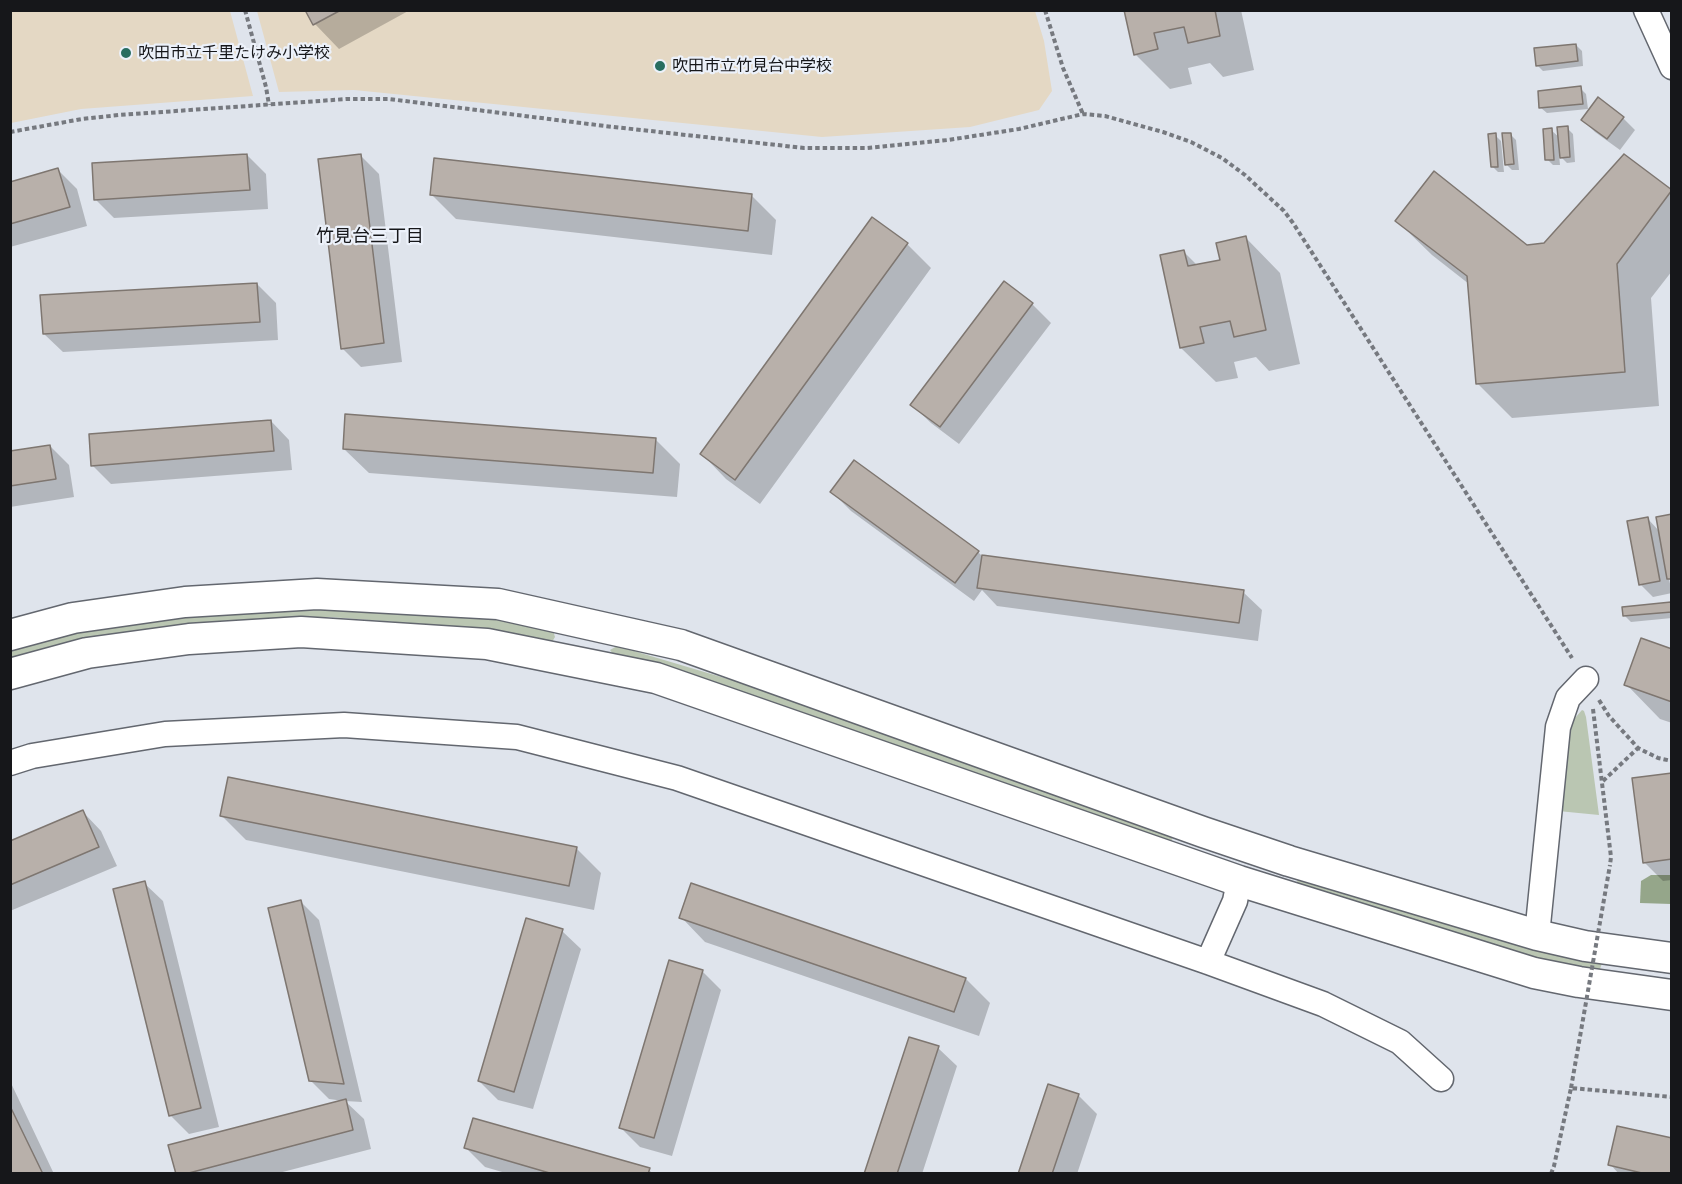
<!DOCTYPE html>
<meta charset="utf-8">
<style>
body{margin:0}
#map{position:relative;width:1682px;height:1184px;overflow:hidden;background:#dfe4ec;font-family:"Open Sans",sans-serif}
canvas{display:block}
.frame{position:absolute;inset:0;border:12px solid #16171a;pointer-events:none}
</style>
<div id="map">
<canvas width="1682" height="1184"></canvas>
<div class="frame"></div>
</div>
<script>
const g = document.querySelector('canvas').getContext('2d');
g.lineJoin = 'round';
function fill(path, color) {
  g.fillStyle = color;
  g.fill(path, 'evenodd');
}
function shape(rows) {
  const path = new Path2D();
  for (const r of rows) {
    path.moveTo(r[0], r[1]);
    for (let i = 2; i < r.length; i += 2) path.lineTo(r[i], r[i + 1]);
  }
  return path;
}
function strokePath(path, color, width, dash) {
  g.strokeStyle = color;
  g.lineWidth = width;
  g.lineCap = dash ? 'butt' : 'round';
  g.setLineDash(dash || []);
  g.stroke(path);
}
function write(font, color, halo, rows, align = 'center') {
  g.font = font + ' "Open Sans","Noto Sans JP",sans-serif';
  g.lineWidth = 4.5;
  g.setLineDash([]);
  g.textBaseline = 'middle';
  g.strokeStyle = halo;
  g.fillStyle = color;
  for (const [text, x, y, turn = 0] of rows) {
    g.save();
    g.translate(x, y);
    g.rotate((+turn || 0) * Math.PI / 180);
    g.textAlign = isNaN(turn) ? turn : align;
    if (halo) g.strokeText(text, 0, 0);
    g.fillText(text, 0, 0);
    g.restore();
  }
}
fill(shape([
 [11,10,230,11,253,96,81,109,11,123],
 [257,11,1035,11,1044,41,1052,91,1039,110,970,127,822,137,354,90,279,92]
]), '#e4d8c4');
fill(shape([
 [260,607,483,613,552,627,555,637,552,642,475,628,330,617,184,625,53,646,11,658,11,646,49,635],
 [617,646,849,715,1174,834,1171,842,613,654,610,650],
 [1582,710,1584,711,1586,717,1599,815,1558,811,1568,726],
 [1298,878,1602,963,1599,972,1526,958,1296,886]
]), '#bac6b2');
fill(shape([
 [1651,875,1671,875,1671,904,1640,903,1641,881]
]), '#95a68a');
fill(shape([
 [307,10,410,10,339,49,315,24],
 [1126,10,1241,10,1254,70,1223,77,1210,63,1188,68,1192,84,1170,89,1135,54],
 [1576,45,1582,51,1583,66,1543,71,1537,65],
 [1580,88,1586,94,1588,109,1547,113,1541,108],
 [1623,118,1635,130,1620,150,1595,132,1583,120],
 [1567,128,1573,134,1575,162,1567,163,1559,155,1560,165,1553,165,1547,159,1551,130,1560,138],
 [1510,134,1516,140,1519,170,1512,170,1507,165],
 [1495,135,1501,141,1504,172,1498,172,1492,166],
 [247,155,266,174,268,209,114,218,96,200],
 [360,155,379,174,402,362,361,367,342,348],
 [1624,156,1672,192,1672,271,1651,298,1659,406,1512,418,1477,383,1469,284,1432,255,1397,221,1526,247,1545,245],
 [58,170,77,189,87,226,10,247,10,183],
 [431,194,751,195,776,220,772,255,456,219],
 [1246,238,1280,273,1300,364,1269,371,1256,357,1234,362,1238,378,1216,382,1181,348,1184,252,1198,266,1221,261],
 [907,244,931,268,760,504,726,479,702,454],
 [1004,283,1032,304,1051,323,959,444,931,423,912,405],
 [257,284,276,303,278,340,63,352,44,334],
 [271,421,289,440,292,470,111,484,92,465],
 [655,439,680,464,677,497,369,473,344,449],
 [50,446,69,465,74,497,10,507,10,452],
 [832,492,978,552,982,556,1243,592,1262,610,1258,641,997,606,982,590,974,601,851,511],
 [1672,516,1672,581,1669,579,1672,593,1653,597,1640,584,1648,519,1660,532],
 [1670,604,1672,618,1631,622,1625,616],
 [1672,651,1672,723,1660,719,1626,684],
 [1672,775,1672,880,1663,881,1644,862],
 [83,812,101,831,117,866,10,911,10,843],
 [222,816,576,848,601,873,594,910,246,840],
 [144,883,163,901,219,1127,189,1134,170,1115],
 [301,902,319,920,362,1102,345,1101,364,1119,371,1149,275,1174,177,1174,344,1101,329,1099,310,1080],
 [681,917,966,979,990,1003,979,1036,705,942],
 [562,931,581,949,533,1109,498,1100,479,1081],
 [702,971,721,990,672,1156,640,1147,621,1128],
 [938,1048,957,1066,922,1174,865,1174],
 [10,1081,54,1174,10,1174],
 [1078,1095,1097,1114,1077,1174,1020,1174],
 [466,1148,649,1170,653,1174,509,1174,485,1167],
 [1610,1164,1672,1174,1619,1174]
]), '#0003');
const building = shape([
 [305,10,341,10,313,25,305,10],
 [1124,10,1215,10,1220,36,1188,43,1184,27,1154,33,1158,49,1134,55,1124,10],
 [1576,44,1578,61,1536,66,1534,48,1576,44],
 [1581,86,1583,104,1539,108,1538,91,1581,86],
 [1598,97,1624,117,1607,139,1581,120,1598,97],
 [1568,126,1570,157,1560,158,1557,127,1568,126],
 [1552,128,1554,160,1545,160,1543,129,1552,128],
 [1496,133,1498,167,1491,167,1488,134,1496,133],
 [1502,133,1511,133,1514,164,1505,165,1502,133],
 [247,154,250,190,94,200,92,163,247,154],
 [361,154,384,343,341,349,318,159,361,154],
 [1624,154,1672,190,1617,264,1625,372,1476,384,1467,276,1395,221,1434,171,1527,245,1544,243,1624,154],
 [434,158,752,194,748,231,430,195,434,158],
 [58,168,70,207,10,224,10,182,58,168],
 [872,217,908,243,735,480,700,454,872,217],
 [1246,236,1266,330,1234,337,1230,321,1200,327,1204,343,1180,348,1160,255,1184,250,1188,266,1220,260,1216,243,1246,236],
 [1004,281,1033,303,940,427,910,405,1004,281],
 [257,283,260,322,43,334,40,295,257,283],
 [345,414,656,438,653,473,343,449,345,414],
 [271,420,274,451,91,466,89,434,271,420],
 [50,445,56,479,10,486,10,451,50,445],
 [854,460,979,551,955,583,830,492,854,460],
 [1672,514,1672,579,1667,579,1656,517,1672,514],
 [1648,517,1660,581,1639,585,1627,521,1648,517],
 [982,555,1244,590,1239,623,977,588,982,555],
 [1671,602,1672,612,1623,616,1622,607,1671,602],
 [1641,638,1672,649,1672,702,1624,685,1641,638],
 [1672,773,1672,859,1643,863,1632,778,1672,773],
 [228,777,577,847,569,886,220,816,228,777],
 [83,810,99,847,10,885,10,841,83,810],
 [145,881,201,1108,169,1116,113,889,145,881],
 [691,883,966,978,954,1012,679,918,691,883],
 [301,900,344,1084,309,1081,268,908,301,900],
 [526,918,563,929,514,1092,478,1081,526,918],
 [669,960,703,970,654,1138,619,1128,669,960],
 [909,1037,939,1046,897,1174,864,1174,909,1037],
 [1048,1084,1079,1094,1052,1174,1018,1174,1048,1084],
 [346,1099,353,1130,185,1174,176,1174,168,1145,346,1099],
 [10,1106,43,1174,10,1174,10,1106],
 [473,1118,650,1168,648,1174,553,1174,464,1148,473,1118],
 [1617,1126,1672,1138,1672,1174,1646,1174,1608,1165,1617,1126]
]);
fill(building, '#b8b0aa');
strokePath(building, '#7e7670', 1.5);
const minor = shape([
 [1646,10,1672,67],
 [10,763,32,756,165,734,344,725,517,737,677,778,1208,962,1323,1004,1400,1042,1441,1079],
 [1537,935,1558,727,1568,698,1586,679],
 [1208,962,1235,901,1239,881]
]);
const tertiary = shape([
 [10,635,73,618,185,602,317,594,498,604,681,645,1203,832,1289,861,1537,935,1585,946,1672,958],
 [10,674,87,653,189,639,301,632,487,644,656,678,1239,881,1534,973,1579,982,1672,995]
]);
strokePath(minor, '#63676f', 27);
strokePath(tertiary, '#63676f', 33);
strokePath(shape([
 [245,10,266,87,269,105],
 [1045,10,1063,68,1083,114],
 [10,132,82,119,119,115,347,99,389,99,605,126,804,148,867,148,948,140,1019,129,1083,114,1105,116,1163,132,1191,142,1222,158,1245,175,1284,211,1293,223,1572,658],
 [1599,700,1609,716,1638,748,1658,758,1672,761],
 [1593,709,1611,857,1610,865],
 [1603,781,1638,748],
 [1551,1174,1554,1166,1571,1088,1672,1097]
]), '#76797f', 4, [4.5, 3]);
strokePath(minor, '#fff', 24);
strokePath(tertiary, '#fff', 30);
strokePath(shape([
 [1571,1088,1610,865]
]), '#76797f', 4, [4.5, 3]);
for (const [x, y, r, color] of [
 [126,53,6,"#286d60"],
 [660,66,6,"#286d60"]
]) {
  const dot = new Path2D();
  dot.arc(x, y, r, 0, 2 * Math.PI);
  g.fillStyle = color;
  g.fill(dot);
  strokePath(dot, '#ecf1fa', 2);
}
write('16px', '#16171a', '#ecf1fa', [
 ["吹田市立千里たけみ小学校",138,53],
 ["吹田市立竹見台中学校",672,66]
], 'left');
write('18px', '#16171a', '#ecf1fa', [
 ["竹見台三丁目",370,237]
]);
</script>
